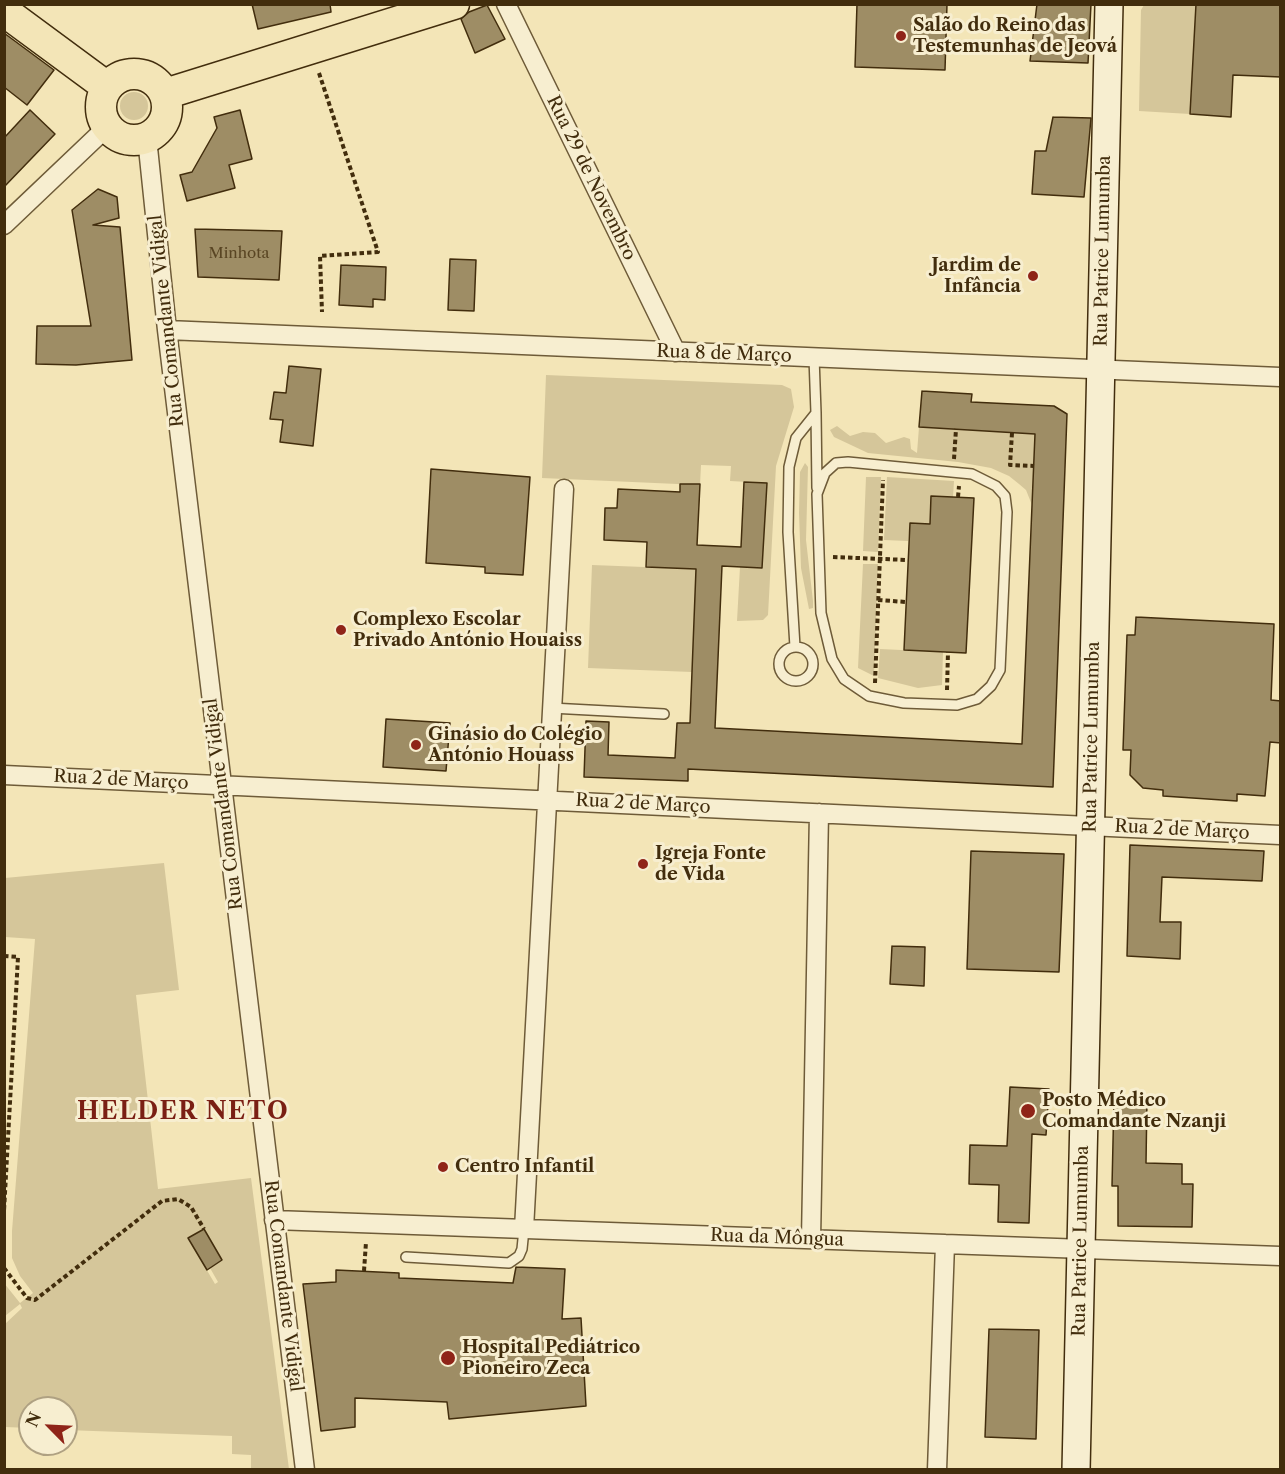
<!DOCTYPE html>
<meta charset="utf-8">
<style>
body{margin:0}
#map{position:relative;width:1285px;height:1474px;overflow:hidden;background:#f3e5b7;font-family:"Libre Caslon Text",serif}
canvas{display:block}
.frame{position:absolute;inset:0;border:6px solid #422d0d;pointer-events:none}
.north{position:absolute;left:18px;top:1396px;width:60px;height:60px;box-sizing:border-box;background:#f7eed0;border:2px solid #afa182;border-radius:50%;rotate:294deg;font-size:16px;font-weight:700;line-height:24px;text-align:center;color:#422d0d}
.north::after{content:'';display:block;margin:auto;width:21px;height:27px;background:#8f2418;clip-path:polygon(50% 0,100% 100%,50% 72%,0 100%)}
</style>
<div id="map">
<canvas width="1285" height="1474"></canvas>
<div class="frame"></div>
<div class="north">N</div>
</div>
<script>
const g = document.querySelector('canvas').getContext('2d');
g.lineJoin = 'round';
function fill(path, color) {
  g.fillStyle = color;
  g.fill(path, 'evenodd');
}
function shape(rows) {
  const path = new Path2D();
  for (const r of rows) {
    if (r.length === 3) {
      path.moveTo(r[0] + r[2], r[1]);
      path.arc(r[0], r[1], r[2], 0, 2 * Math.PI);
      continue;
    }
    path.moveTo(r[0], r[1]);
    for (let i = 2; i < r.length; i += 2) path.lineTo(r[i], r[i + 1]);
  }
  return path;
}
function strokePath(path, color, width, dash) {
  g.strokeStyle = color;
  g.lineWidth = width;
  g.lineCap = dash ? 'butt' : 'round';
  g.setLineDash(dash || []);
  g.stroke(path);
}
function write(font, color, halo, rows, align = 'center') {
  g.font = font + ' "Libre Caslon Text",serif';
  g.lineWidth = 6;
  g.setLineDash([]);
  g.textBaseline = 'middle';
  g.strokeStyle = halo;
  g.fillStyle = color;
  for (const [text, x, y, turn = 0] of rows) {
    g.save();
    g.translate(x, y);
    g.rotate((+turn || 0) * Math.PI / 180);
    g.textAlign = isNaN(turn) ? turn : align;
    if (halo) g.strokeText(text, 0, 0);
    g.fillText(text, 0, 0);
    g.restore();
  }
}
fill(shape([
 [1144,5,1196,5,1190,114,1139,111,1141,10],
 [134,106,14],
 [546,375,782,385,791,389,794,407,776,466,768,615,763,620,737,621,740,567,762,568,767,483,730,481,731,466,701,465,700,485,542,478],
 [837,426,850,436,863,432,875,433,886,443,904,437,910,439,911,449,917,453,919,427,1035,434,1032,505,1026,490,1019,484,1009,476,991,468,958,462,868,453,834,437,830,430],
 [805,463,808,467,806,540,813,601,813,608,809,609,801,568,799,513,800,472],
 [866,477,881,477,878,552,863,551],
 [887,477,954,481,953,497,931,496,930,524,910,523,908,541,884,540],
 [863,564,878,564,874,676,858,668],
 [592,565,696,569,692,672,588,668],
 [880,649,943,652,942,685,918,688,878,678],
 [164,863,179,990,136,995,158,1189,251,1178,289,1469,251,1469,251,1455,232,1454,232,1436,66,1430,66,1408,30,1408,30,1428,5,1427,5,1324,22,1308,20,1304,5,1316,4,1283,20,1303,33,1293,20,1276,12,1258,12,1231,35,939,5,937,5,878],
 [203,1229,222,1260,210,1268,218,1282,215,1284,188,1238]
]), '#d5c69a');
const building = shape([
 [252,4,330,4,331,12,258,29,252,4],
 [857,4,947,4,945,70,855,67,857,4],
 [1037,4,1091,4,1088,63,1030,61,1037,4],
 [1196,4,1281,4,1281,77,1233,75,1231,117,1190,114,1196,4],
 [487,5,505,39,475,53,461,19,469,12,487,5],
 [4,33,54,70,27,105,4,87,4,33],
 [30,110,55,134,4,187,4,138,30,110],
 [240,110,252,159,229,165,235,188,187,201,180,175,192,172,217,128,214,117,240,110],
 [1053,117,1091,118,1084,197,1032,194,1035,151,1046,151,1053,117],
 [98,189,117,197,119,218,93,225,120,227,132,360,76,365,36,364,37,326,91,326,72,210,98,189],
 [195,229,282,231,279,280,198,277,195,229],
 [450,259,476,260,474,311,448,310,450,259],
 [341,265,386,267,385,300,373,299,373,307,339,305,341,265],
 [289,366,321,369,313,446,280,442,283,420,270,419,274,392,286,393,289,366],
 [922,391,972,394,971,402,1054,406,1067,414,1053,787,688,769,688,781,584,777,586,721,609,722,608,755,675,758,677,723,690,723,696,569,646,567,647,542,604,540,605,508,617,508,618,489,680,492,680,484,700,484,697,545,741,547,744,482,767,483,762,568,722,566,715,728,1022,744,1035,434,919,427,922,391],
 [431,469,530,477,523,575,485,573,485,567,426,563,431,469],
 [931,496,974,498,966,653,904,650,910,523,930,524,931,496],
 [1136,617,1274,624,1271,700,1281,701,1281,743,1270,742,1265,796,1237,794,1237,801,1163,796,1163,790,1143,788,1130,775,1131,750,1123,750,1127,635,1135,635,1136,617],
 [386,719,450,723,446,771,383,767,386,719],
 [1130,845,1264,851,1262,881,1162,877,1160,922,1181,922,1180,959,1127,956,1130,845],
 [971,851,1064,854,1059,972,967,969,971,851],
 [892,946,925,947,924,986,890,984,892,946],
 [1010,1087,1049,1089,1046,1135,1032,1134,1029,1223,998,1222,999,1185,969,1184,970,1145,1007,1146,1010,1087],
 [1114,1098,1147,1098,1146,1163,1182,1164,1182,1184,1193,1184,1192,1227,1118,1226,1118,1186,1112,1186,1114,1098],
 [204,1229,222,1260,207,1270,188,1238,204,1229],
 [516,1267,565,1269,562,1319,581,1318,586,1406,449,1419,447,1402,355,1398,355,1427,321,1431,303,1284,336,1282,336,1270,399,1273,399,1278,513,1283,516,1267],
 [989,1329,1039,1330,1036,1439,985,1437,989,1329]
]);
fill(building, '#9e8d65');
strokePath(building, '#422d0d', 1.5);
const lane = shape([
 [816,413,817,488],
 [848,462,972,474,996,486,1005,496,1007,512,1000,670,991,686,977,699,957,705,904,703,869,696,844,679,832,659,821,613,817,494,825,473,836,463,848,462],
 [795,647,788,532,789,467,796,438,816,413,814,357],
 [796,664,17],
 [551,708,664,714],
 [406,1257,509,1263,519,1256,522,1249,524,1229]
]);
const street = shape([
 [506,4,676,352],
 [147,138,167,330,305,1470],
 [4,225,107,127],
 [167,330,1280,377],
 [4,775,1280,835],
 [274,1220,1280,1256],
 [524,1229,564,489],
 [811,1239,819,813],
 [937,1470,945,1244]
]);
const secondary = shape([
 [1076,1470,1109,4]
]);
const primary = shape([
 [4,11,107,87],
 [134,107,33],
 [165,94,454,4]
]);
strokePath(lane, '#6e5b38', 12);
strokePath(street, '#6e5b38', 21);
strokePath(secondary, '#422d0d', 30);
strokePath(primary, '#422d0d', 33);
strokePath(shape([
 [319,73,378,252,320,256,322,312],
 [1012,433,1010,465,1034,466],
 [954,459,956,429],
 [958,497,959,486],
 [833,557,908,560],
 [878,600,906,602],
 [875,683,883,480],
 [947,690,948,652],
 [4,956,18,957,4,1211],
 [4,1268,27,1298,35,1300,162,1201,178,1199,191,1207,204,1229],
 [364,1271,366,1242]
]), '#422d0d', 4, [4.5, 3]);
strokePath(lane, '#f7eed0', 9);
strokePath(street, '#f7eed0', 18);
strokePath(secondary, '#f7eed0', 27);
strokePath(primary, '#f3e5b7', 30);
for (const [x, y, r, color] of [
 [901,36,6,"#8f2418"],
 [1033,276,6,"#8f2418"],
 [341,630,6,"#8f2418"],
 [416,745,6,"#8f2418"],
 [643,864,6,"#8f2418"],
 [1028,1111,8,"#8f2418"],
 [443,1167,6,"#8f2418"],
 [448,1358,8,"#8f2418"]
]) {
  const dot = new Path2D();
  dot.arc(x, y, r, 0, 2 * Math.PI);
  g.fillStyle = color;
  g.fill(dot);
  strokePath(dot, '#f7eed0', 2);
}
write('15px', '#594523', null, [
 ["Minhota",239,254]
]);
write('bold 18px', '#422d0d', '#f7eed0', [
 ["Salão do Reino das",913,26],
 ["Testemunhas de Jeová",913,47],
 ["Jardim de",1021,266,"right"],
 ["Infância",1021,287,"right"],
 ["Complexo Escolar",353,620],
 ["Privado António Houaiss",353,641],
 ["Ginásio do Colégio",428,735],
 ["António Houass",428,756],
 ["Igreja Fonte",655,854],
 ["de Vida",655,875],
 ["Posto Médico",1042,1101],
 ["Comandante Nzanji",1042,1122],
 ["Centro Infantil",455,1167],
 ["Hospital Pediátrico",462,1348],
 ["Pioneiro Zeca",462,1369]
], 'left');
write('18px', '#422d0d', '#f7eed0', [
 ["Rua 29 de Novembro",591,178,64],
 ["Rua Patrice Lumumba",1103,251,-89],
 ["Rua Comandante Vidigal",167,321,-96],
 ["Rua 8 de Março",724,354,2],
 ["Rua Patrice Lumumba",1092,737,-89],
 ["Rua 2 de Março",121,780,3],
 ["Rua Comandante Vidigal",224,804,-97],
 ["Rua 2 de Março",643,804,3],
 ["Rua 2 de Março",1182,830,3],
 ["Rua da Môngua",777,1238,2],
 ["Rua Patrice Lumumba",1081,1241,-89],
 ["Rua Comandante Vidigal",283,1286,83]
]);
g.letterSpacing = '1.5px';
write('bold 24px', '#7a1f14', '#f7eed0', [
 ["HELDER NETO",183,1112]
]);
g.letterSpacing = '0px';
</script>
